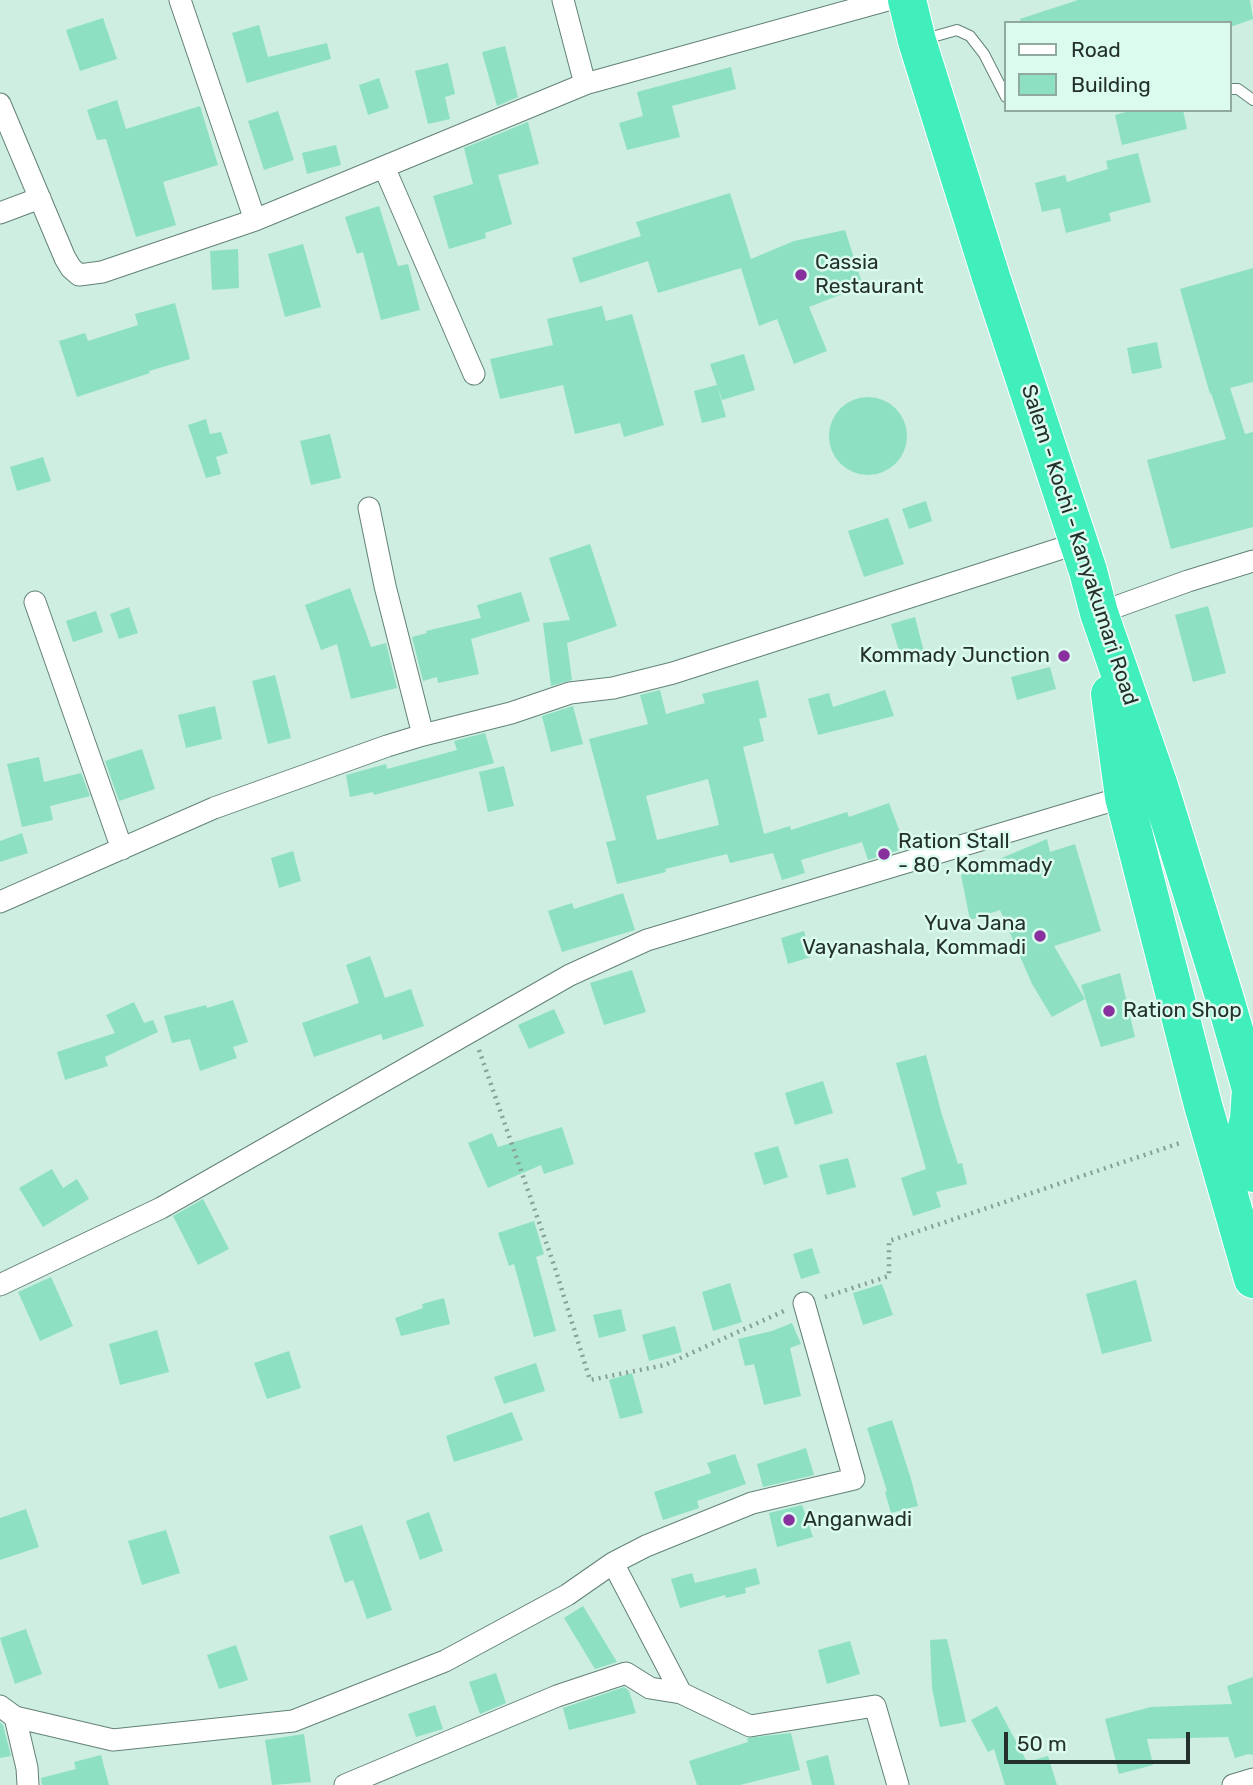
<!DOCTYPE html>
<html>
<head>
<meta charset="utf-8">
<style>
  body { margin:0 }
  #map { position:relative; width:1253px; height:1785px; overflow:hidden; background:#cdeee0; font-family:Rubik,sans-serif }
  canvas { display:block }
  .legend { position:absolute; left:1004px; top:21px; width:228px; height:91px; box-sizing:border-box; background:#dafbee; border:2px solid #91aaa0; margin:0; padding:9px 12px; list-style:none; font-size:21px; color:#23302b }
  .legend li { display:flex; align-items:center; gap:14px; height:35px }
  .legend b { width:35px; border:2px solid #91aaa0 }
  .scale { position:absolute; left:1004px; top:1732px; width:186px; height:32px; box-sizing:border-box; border:4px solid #23302b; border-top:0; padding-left:9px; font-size:21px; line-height:24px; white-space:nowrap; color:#23302b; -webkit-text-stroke:5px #dafbee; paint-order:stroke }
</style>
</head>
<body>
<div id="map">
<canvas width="1253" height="1785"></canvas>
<ul class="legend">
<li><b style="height:9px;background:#fff"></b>Road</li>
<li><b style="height:19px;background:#8de1c2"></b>Building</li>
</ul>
<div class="scale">50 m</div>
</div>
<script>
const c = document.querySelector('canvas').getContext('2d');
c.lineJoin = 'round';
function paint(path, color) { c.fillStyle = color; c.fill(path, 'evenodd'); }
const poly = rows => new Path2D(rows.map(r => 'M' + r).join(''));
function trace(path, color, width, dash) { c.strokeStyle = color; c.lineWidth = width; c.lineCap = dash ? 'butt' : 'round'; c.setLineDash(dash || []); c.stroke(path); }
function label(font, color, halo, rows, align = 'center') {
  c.font = font + ' Rubik,sans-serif'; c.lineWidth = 5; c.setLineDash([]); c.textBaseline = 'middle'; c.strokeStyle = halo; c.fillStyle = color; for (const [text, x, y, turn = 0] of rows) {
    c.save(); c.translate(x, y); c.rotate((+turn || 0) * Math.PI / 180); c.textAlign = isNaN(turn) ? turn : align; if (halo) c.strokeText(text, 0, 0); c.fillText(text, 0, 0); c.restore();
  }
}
paint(poly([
  [1078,0,1250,0,1253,19,1230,27,1230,23,1021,23,1020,19],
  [103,18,117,59,80,71,66,30],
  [259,25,268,57,327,43,331,59,247,83,232,33],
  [505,46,518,97,497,106,482,52],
  [448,63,455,94,445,97,450,119,428,124,415,71],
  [731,67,736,89,672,106,680,137,627,150,619,123,643,116,637,92],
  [379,78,389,108,368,115,359,85],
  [117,100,126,129,200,106,218,165,163,182,176,225,136,237,106,139,97,140,87,110],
  [1133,110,1183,110,1187,129,1122,145,1115,115],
  [278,111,294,160,264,170,248,121],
  [528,122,539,164,498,175,512,224,485,233,486,238,449,249,433,196,473,184,464,148],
  [336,145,341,165,307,174,302,153],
  [1138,153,1151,202,1109,213,1111,221,1066,233,1060,208,1042,212,1035,183,1065,175,1067,182,1108,169,1106,161],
  [730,193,751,259,794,241,845,230,863,286,809,307,827,351,794,364,777,319,759,326,741,268,658,293,648,261,580,283,572,258,641,236,636,222],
  [379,206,398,266,408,264,420,310,381,320,363,252,357,254,345,217],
  [303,244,321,307,285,317,268,254],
  [238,249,239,288,212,290,210,251],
  [1253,268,1253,382,1230,388,1245,434,1253,432,1253,527,1171,549,1147,460,1226,439,1211,393,1210,394,1180,289],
  [175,303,190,359,149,371,150,373,77,397,59,341,85,333,88,341,138,325,135,314],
  [602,306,606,321,632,314,664,425,624,437,620,423,575,434,563,385,500,399,490,359,553,345,547,319],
  [1157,342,1162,368,1132,374,1127,348],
  [744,354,755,390,722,400,710,364],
  [717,385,726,417,702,423,694,391],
  '829 436a39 39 0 1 1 78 0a39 39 0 1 1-78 0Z',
  [206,419,210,434,221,432,228,453,216,457,221,474,206,478,188,425],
  [330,434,341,478,311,485,300,441],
  [43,457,51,481,17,491,10,467],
  [926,501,932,521,909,529,902,509],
  [888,518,904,564,864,577,848,531],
  [590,544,617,626,567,643,572,680,551,686,543,623,570,620,549,558],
  [350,588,371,647,386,643,397,688,351,699,337,644,321,650,305,605],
  [521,592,530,621,471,639,479,674,438,683,437,677,423,681,412,637,427,633,426,631,481,618,477,605],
  [1208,606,1226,673,1193,682,1175,615],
  [129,607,138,633,119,639,110,614],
  [96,611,103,632,73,642,66,621],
  [915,617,924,652,901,658,891,624],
  [1050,667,1056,689,1017,700,1011,677],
  [275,675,291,738,268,744,252,681],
  [758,680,767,717,759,719,764,741,743,747,764,834,790,826,791,830,847,812,849,817,889,803,906,848,868,860,862,842,801,860,805,873,782,880,773,853,730,863,727,854,665,869,666,872,617,884,606,842,616,840,589,739,648,724,640,695,660,690,666,714,705,703,702,694],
  [708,779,719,825,657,840,646,796],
  [885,690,894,716,818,735,808,699,829,693,833,707],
  [215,706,222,739,186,748,178,715],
  [573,706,583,744,551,752,542,716],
  [485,733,494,763,374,795,373,792,350,797,346,775,386,764,387,769,457,750,454,741],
  [142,749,155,789,119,801,105,761],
  [39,757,44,782,81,773,90,796,50,806,53,820,22,827,7,764],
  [504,766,514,806,488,812,479,772],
  [22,833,28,853,0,862,0,841],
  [1047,839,1050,852,1075,844,1101,931,1054,946,1085,999,1052,1017,1032,984,1000,910,970,920,961,875],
  [293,851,301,881,279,888,271,858],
  [623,893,635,930,562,952,548,911,572,903,574,909],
  [804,931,811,957,788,964,781,938],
  [370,956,385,998,411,989,424,1026,383,1040,381,1034,314,1057,302,1023,359,1003,346,965],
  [632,970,646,1012,604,1025,590,983],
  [1120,973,1135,1037,1101,1047,1081,985],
  [233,1000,248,1042,233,1047,237,1058,200,1071,190,1039,172,1043,164,1016,206,1005,207,1008],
  [134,1002,144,1023,153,1020,158,1032,105,1057,108,1066,65,1080,57,1052,115,1033,106,1015],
  [554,1009,565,1033,529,1049,518,1025],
  [926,1055,942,1115,958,1164,962,1163,967,1184,936,1192,941,1207,913,1216,901,1178,926,1169,896,1063],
  [823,1081,833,1113,795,1125,785,1093],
  [562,1127,574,1164,544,1174,541,1165,488,1188,468,1143,492,1133,498,1147],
  [778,1146,788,1177,764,1185,754,1153],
  [848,1158,856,1187,827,1195,819,1165],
  [52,1169,63,1188,77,1179,89,1199,43,1227,19,1188],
  [203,1199,229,1249,198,1265,173,1216],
  [534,1221,544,1254,536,1257,556,1331,534,1337,514,1264,509,1266,498,1233],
  [812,1248,820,1273,801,1279,793,1254],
  [51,1277,73,1326,40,1341,18,1292],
  [1136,1280,1152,1341,1102,1354,1086,1294],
  [730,1283,742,1322,713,1331,702,1292],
  [882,1284,893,1315,863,1325,853,1293],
  [444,1298,450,1324,401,1336,395,1318,423,1308,422,1304],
  [621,1309,626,1331,599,1338,593,1315],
  [792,1323,801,1344,790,1348,801,1396,764,1405,754,1364,745,1366,738,1339,772,1331],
  [675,1326,682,1352,649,1361,642,1335],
  [157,1330,169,1372,120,1385,109,1344],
  [289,1351,301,1388,267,1399,254,1363],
  [536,1363,545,1391,504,1404,494,1377],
  [632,1373,643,1413,620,1419,609,1380],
  [512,1412,523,1440,454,1462,446,1436],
  [892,1420,911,1479,918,1506,891,1513,885,1492,887,1491,867,1428],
  [806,1448,814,1475,763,1487,757,1464],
  [735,1454,746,1484,697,1501,699,1508,663,1520,654,1492,711,1473,707,1463],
  [802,1505,813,1537,777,1547,769,1513],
  [26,1509,39,1547,0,1560,0,1518],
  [429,1512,443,1551,420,1560,406,1521],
  [362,1525,392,1610,367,1619,353,1580,345,1583,329,1536],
  [166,1530,180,1573,142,1585,128,1541],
  [756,1568,760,1584,745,1588,746,1593,726,1598,725,1595,680,1608,671,1579,692,1573,695,1583],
  [583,1606,617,1662,595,1669,564,1618],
  [26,1629,42,1674,15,1684,0,1638],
  [947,1639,966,1722,940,1727,932,1688,930,1640],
  [850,1641,860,1674,827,1684,818,1650],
  [236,1645,248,1680,219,1689,207,1655],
  [496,1673,506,1703,480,1714,469,1682],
  [1253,1677,1253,1755,1248,1754,1235,1758,1228,1737,1147,1739,1153,1765,1119,1774,1105,1719,1151,1707,1232,1704,1227,1686],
  [624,1687,629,1691,636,1713,569,1730,563,1708],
  [435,1705,443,1729,416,1737,408,1714],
  [997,1706,1027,1762,1048,1756,1057,1785,1005,1785,994,1749,988,1752,971,1720],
  [0,1722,3,1725,11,1756,0,1758],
  [791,1733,800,1770,740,1785,697,1785,689,1761,748,1742,747,1738],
  [304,1734,311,1782,272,1785,265,1740],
  [101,1755,109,1785,42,1785,41,1778,76,1769,74,1762],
  [828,1755,835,1785,812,1785,806,1761]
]), '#8de1c2');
const lane = poly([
  [925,39,957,30,970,36,984,54,1006,97],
  [1230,89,1238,89,1253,100]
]);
const street = poly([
  [180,0,255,220,585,84,888,0],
  [563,0,585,84],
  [0,104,65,258,71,268,79,275,102,272,255,220],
  [384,167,474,374],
  [0,213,40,198],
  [369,508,385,586,423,735],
  [35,602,122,849],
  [1099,613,1188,581,1253,561],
  [0,902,214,808,387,746,423,735,511,713,570,693,613,688,673,673,1078,543],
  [0,1285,161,1208,570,975,647,940,1124,797],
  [613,1563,646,1546,752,1503,854,1479,804,1303],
  [0,1706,15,1717,27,1768,28,1785],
  [15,1717,113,1740,293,1721,445,1661,567,1595,613,1563,681,1693],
  [345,1785,557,1696,626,1673,650,1688,681,1693,750,1726,875,1706,898,1785],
  [1233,1785,1253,1779]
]);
const highway = poly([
  [907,0,917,41,991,277,1088,571,1099,613,1159,786,1225,999,1251,1089,1249,1119,1244,1140,1253,1173],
  [1110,694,1124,797,1203,1105,1253,1279]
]);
trace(lane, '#638276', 12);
trace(street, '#638276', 23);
trace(highway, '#fff', 40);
trace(poly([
  [479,1050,555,1268,590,1380,665,1365,784,1311],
  [825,1297,889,1276,889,1241,1183,1142]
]), '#88a197', 4.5, [2, 5]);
trace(lane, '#fff', 10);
trace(street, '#fff', 21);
trace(highway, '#41efbd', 38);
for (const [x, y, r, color] of [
  [801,275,7,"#88309d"],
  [1064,656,7,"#88309d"],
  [884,854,7,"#88309d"],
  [1040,936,7,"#88309d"],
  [1109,1011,7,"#88309d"],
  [789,1520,7,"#88309d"]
]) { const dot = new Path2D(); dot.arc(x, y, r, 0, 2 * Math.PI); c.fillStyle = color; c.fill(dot); trace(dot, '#dafbee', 2.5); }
label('21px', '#23302b', '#dafbee', [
  ["Cassia",815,263],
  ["Restaurant",815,287],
  ["Kommady Junction",1050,656,"right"],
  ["Ration Stall",898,842],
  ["- 80 , Kommady",898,866],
  ["Yuva Jana",1026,924,"right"],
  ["Vayanashala, Kommadi",1026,948,"right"],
  ["Ration Shop",1123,1011],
  ["Anganwadi",803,1520]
], 'left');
label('21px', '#23302b', '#dafbee', [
  ["Salem - Kochi - Kanyakumari Road",1079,545,72]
]);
</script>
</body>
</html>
